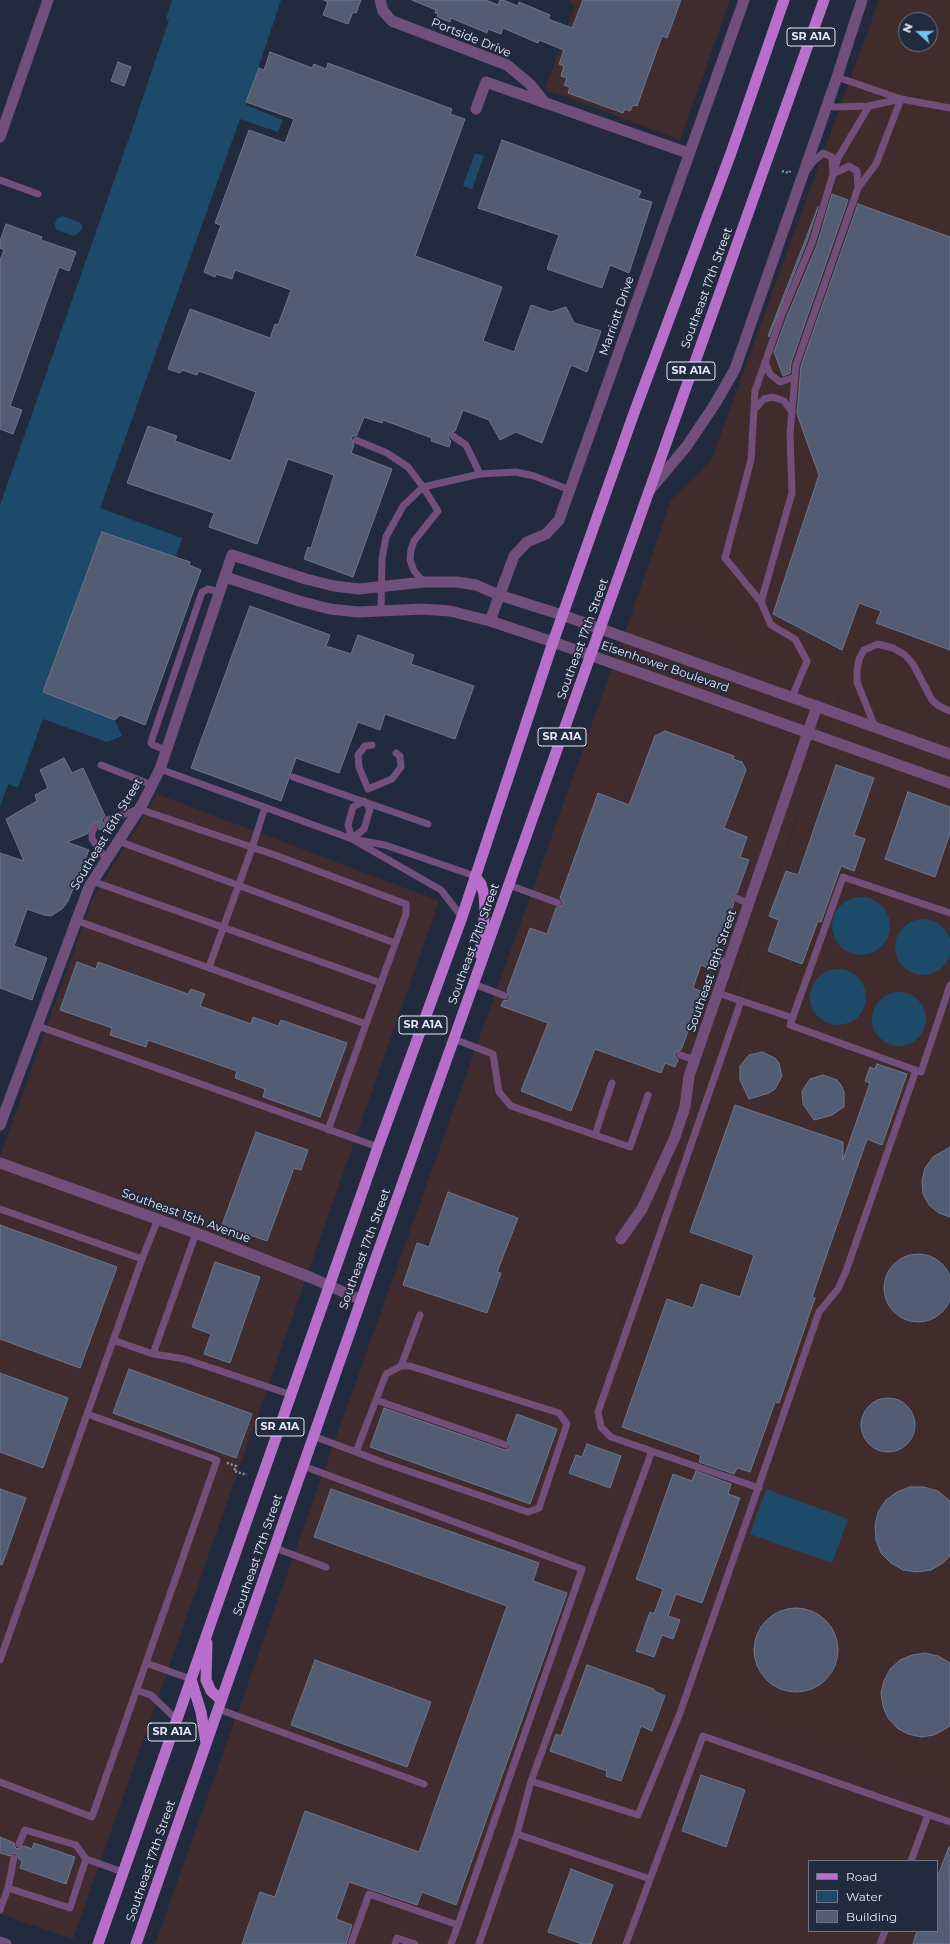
<!DOCTYPE html>
<html>
<head>
<meta charset="utf-8">
<style>
  body { margin:0 }
  #map { position:relative; width:950px; height:1944px; overflow:hidden; background:#222a3e; font-family:Montserrat,sans-serif }
  canvas { display:block }
  .legend { position:absolute; left:808px; top:1860px; width:130px; height:72px; box-sizing:border-box; background:#222a3e; border:1px solid #707688; margin:0; padding:5px 7px; list-style:none; font-size:12px; color:#e4e9f7 }
  .legend li { display:flex; align-items:center; gap:8px; height:20px }
  .legend b { width:20px; border:1px solid #707688 }
  .north { position:absolute; left:898px; top:12px; width:40px; height:40px; box-sizing:border-box; background:#222a3e; border:1px solid #707688; border-radius:50%; rotate:291deg; font-size:11px; font-weight:700; line-height:16px; text-align:center; color:#e4e9f7 }
  .north::after { content:''; display:block; margin:auto; width:14px; height:18px; background:#6fc2f4; clip-path:polygon(50% 0,100% 100%,50% 72%,0 100%) }
</style>
</head>
<body>
<div id="map">
<canvas width="950" height="1944"></canvas>
<ul class="legend">
<li><b style="height:5px;background:#b86fcc"></b>Road</li>
<li><b style="height:11px;background:#1d4a69"></b>Water</li>
<li><b style="height:11px;background:#525c73"></b>Building</li>
</ul>
<div class="north">N</div>
</div>
<script>
const c = document.querySelector('canvas').getContext('2d');
c.lineJoin = 'round';
function paint(path, color) { c.fillStyle = color; c.fill(path, 'evenodd'); }
const poly = rows => new Path2D(rows.map(r => 'M' + r).join(''));
function trace(path, color, width, dash) { c.strokeStyle = color; c.lineWidth = width; c.lineCap = dash ? 'butt' : 'round'; c.setLineDash(dash || []); c.stroke(path); }
function label(font, color, halo, rows, align = 'center') {
  c.font = font + ' Montserrat,sans-serif'; c.lineWidth = 3.5; c.setLineDash([]); c.textBaseline = 'middle'; c.strokeStyle = halo; c.fillStyle = color; for (const [text, x, y, turn = 0] of rows) {
    c.save(); c.translate(x, y); c.rotate((+turn || 0) * Math.PI / 180); c.textAlign = isNaN(turn) ? turn : align; if (halo) c.strokeText(text, 0, 0); c.fillText(text, 0, 0); c.restore();
  }
}
paint(poly([
  [570,0,730,0,680,140,545,89,575,6,569,3],
  [630,618,841,692,582,1431,638,1452,514,1802,639,1847,691,1701,950,1795,950,1944,155,1944,326,1465],
  [809,1861,937,1861,937,1931,809,1931],
  [157,794,439,901,73,1939,0,1914,0,1157,93,898]
]), '#402c2f');
paint(poly([
  [879,0,950,0,950,1795,691,1701,639,1848,514,1803,637,1452,582,1432,841,693,630,618,671,500,711,461],
  [906,20,930,20,930,44,906,44]
]), '#402c2d');
paint(poly([
  [172,0,281,0,246,105,283,120,278,132,240,119,100,508,182,538,175,558,102,532,43,692,115,720,122,736,107,742,43,719,18,788,8,784,0,807,0,505,135,121,169,20,166,19],
  [475,153,484,156,472,189,463,186],
  [62,216,79,222,82,225,82,230,74,236,57,230,55,227,55,223,57,219],
  '832 926a29 29 0 1 1 58 0a29 29 0 1 1-58 0Z',
  '895 947a28 28 0 1 1 56 0a28 28 0 1 1-56 0Z',
  '810 997a28 28 0 1 1 56 0a28 28 0 1 1-56 0Z',
  '872 1019a27 27 0 1 1 54 0a27 27 0 1 1-54 0Z',
  [766,1489,848,1519,832,1563,750,1534]
]), '#1d4a69');
const building = poly([
  [324,0,361,0,356,13,353,12,348,24,323,15,328,2,324,0],
  [412,0,486,0,498,5,500,0,503,0,518,6,519,2,550,15,548,19,572,28,583,0,681,0,667,38,662,36,637,106,633,105,630,111,625,109,623,113,568,93,570,87,564,85,567,78,561,76,564,66,559,64,564,50,539,40,538,43,503,28,501,34,488,29,487,33,451,18,450,22,437,17,438,14,435,13,436,10,412,0],
  [270,52,312,68,314,64,326,69,328,63,452,109,450,114,465,119,415,256,502,287,483,341,514,352,531,305,551,312,566,307,574,323,601,331,587,372,571,365,542,443,516,432,500,440,489,420,463,410,455,431,449,434,448,438,451,441,449,447,431,441,432,438,383,420,382,423,364,417,357,435,353,436,351,438,354,445,351,453,392,469,353,577,304,559,308,547,311,548,334,475,288,459,257,544,209,527,214,513,127,483,148,426,177,436,175,441,231,461,256,392,199,371,197,375,182,370,180,373,168,369,190,309,270,338,275,324,278,325,291,290,235,270,232,279,216,274,215,277,204,272,221,225,215,223,249,130,285,143,294,119,246,102,259,68,264,70,270,52],
  [118,62,131,67,124,86,111,81,118,62],
  [502,140,641,191,638,198,652,202,629,273,610,265,602,288,547,269,559,235,478,208,502,140],
  [832,194,848,200,791,363,790,373,783,376,774,352,786,319,817,245,832,194],
  [858,204,950,237,950,650,876,623,881,611,859,603,842,650,773,614,819,475,797,414,801,366,858,204],
  [818,207,807,241,769,337,768,336,818,207],
  [6,224,42,237,41,240,76,252,69,271,59,267,10,406,22,410,13,434,0,429,0,260,4,250,0,248,0,241,6,224],
  [102,532,190,562,189,565,201,570,145,725,120,715,115,720,43,692,102,532],
  [250,606,330,635,326,646,351,654,358,635,414,655,411,664,474,686,455,739,385,714,380,730,358,722,339,773,296,758,281,801,191,768,250,606],
  [665,731,734,756,733,759,742,762,746,770,724,828,747,837,740,857,749,860,737,893,731,896,734,903,715,953,709,956,709,959,712,963,710,969,701,965,697,976,693,988,703,992,681,1050,675,1053,675,1056,678,1060,675,1067,665,1063,661,1073,595,1049,571,1111,521,1091,548,1023,501,1006,503,1001,508,1000,510,997,507,991,530,928,547,934,556,908,563,905,563,902,560,898,598,793,629,805,655,736,665,731],
  [64,758,72,773,83,768,105,816,102,819,102,822,109,825,99,830,99,823,93,822,87,834,67,842,89,850,68,901,63,908,51,916,44,915,27,909,14,946,47,958,32,1000,0,988,0,853,24,861,6,819,37,801,35,795,48,788,40,770,64,758],
  [836,765,874,778,854,835,865,839,854,871,841,866,821,922,818,921,802,964,768,951,779,920,769,916,786,871,798,875,836,765],
  [908,792,950,807,950,833,935,877,885,859,908,792],
  [77,962,96,969,98,962,188,994,191,989,205,994,200,1006,251,1024,253,1017,278,1026,281,1020,347,1043,320,1117,263,1097,265,1089,235,1078,237,1071,148,1040,146,1047,110,1035,112,1028,60,1010,77,962],
  [762,1052,775,1058,779,1063,782,1076,775,1089,769,1093,749,1099,740,1080,740,1066,749,1055,762,1052],
  [877,1064,907,1074,882,1145,867,1139,812,1297,815,1298,779,1403,775,1402,750,1472,737,1468,734,1474,699,1462,701,1455,622,1427,667,1299,693,1308,701,1284,740,1297,754,1255,690,1232,735,1105,843,1142,843,1160,870,1083,865,1081,870,1067,875,1069,877,1064],
  [823,1075,837,1080,841,1085,844,1092,844,1107,832,1115,814,1120,803,1104,802,1091,810,1079,823,1075],
  [256,1132,308,1150,301,1170,294,1168,267,1241,222,1225,256,1132],
  [950,1147,950,1217,939,1213,929,1205,923,1194,922,1181,925,1168,933,1157,950,1147],
  [448,1192,518,1218,497,1272,501,1273,487,1313,403,1285,417,1243,429,1247,448,1192],
  [0,1225,117,1267,80,1368,0,1339,0,1225],
  '884 1288a34 34 0 1 1 68 0a34 34 0 1 1-68 0Z',
  [215,1262,260,1277,230,1363,204,1354,211,1334,192,1327,215,1262],
  [129,1369,252,1414,236,1458,113,1413,129,1369],
  [0,1373,68,1398,43,1468,0,1452,0,1373],
  '861 1425a27 27 0 1 1 54 0a27 27 0 1 1-54 0Z',
  [384,1408,505,1450,509,1449,511,1446,507,1440,517,1414,557,1429,530,1504,370,1447,384,1408],
  [587,1444,621,1456,610,1488,569,1473,576,1455,582,1457,587,1444],
  [696,1471,731,1484,728,1494,740,1498,702,1603,676,1594,668,1616,680,1620,673,1639,662,1635,654,1657,636,1651,650,1612,654,1614,663,1589,636,1579,673,1474,692,1481,696,1471],
  [910,1487,924,1487,938,1491,950,1501,950,1556,943,1563,931,1570,917,1572,903,1570,891,1563,881,1553,876,1540,875,1526,878,1512,886,1500,897,1492,910,1487],
  [0,1489,26,1498,2,1565,0,1564,0,1489],
  [331,1489,539,1563,533,1581,567,1593,456,1905,422,1892,417,1905,349,1882,336,1919,352,1925,346,1944,242,1944,260,1892,275,1897,305,1811,419,1852,507,1606,314,1537,331,1489],
  '754 1650a42 42 0 1 1 84 0a42 42 0 1 1-84 0Z',
  [925,1653,938,1656,950,1663,950,1726,934,1735,921,1737,908,1734,897,1728,888,1718,883,1706,881,1693,884,1681,890,1669,900,1660,912,1655,925,1653],
  [315,1660,431,1702,407,1767,291,1725,315,1660],
  [587,1665,654,1689,654,1691,665,1696,652,1731,641,1726,621,1781,606,1776,607,1771,550,1751,556,1734,561,1736,587,1665],
  [701,1775,745,1790,726,1847,682,1831,701,1775],
  [0,1837,14,1843,15,1847,17,1849,24,1846,32,1849,34,1843,75,1857,66,1884,20,1868,22,1861,19,1859,17,1854,13,1853,10,1856,0,1853,0,1837],
  [949,1847,950,1944,913,1944,917,1931,937,1931,937,1878,949,1847],
  [571,1869,613,1885,591,1944,582,1944,548,1932,571,1869]
]);
paint(building, '#525c73');
trace(building, '#6c768e', 1);
trace(poly([
  [782,171,789,173,790,171],
  [227,1463,236,1466,234,1471,247,1475]
]), '#8a90a1', 2.5, [2, 2]);
trace(poly([
  [837,77,901,99,950,108],
  [826,106,835,107,869,106,901,99],
  [808,169,812,163,823,153,832,157,833,174,849,166,857,171,858,188],
  [0,180,38,194],
  [765,362,770,374,780,382,795,377],
  [754,410,764,399,773,397,784,401,792,412],
  [453,436,466,445,480,474],
  [356,440,387,453,408,467,423,487,438,511,414,541,411,550,410,560,414,571,424,582],
  [761,602,792,493,790,433,796,365,858,188,876,164,901,99],
  [381,610,382,559,386,537,403,506,423,487,480,474,516,472,534,476,570,490],
  [792,697,807,661,795,639,771,625,761,602,725,558,751,460,755,391,781,317,812,243,838,158,869,106],
  [875,727,857,682,857,670,859,659,864,650,878,644,893,648,905,655,913,664,932,700,939,706,950,711],
  [372,745,365,746,358,755,359,767,368,789,392,779,401,767,400,756,396,753],
  [166,750,153,745,151,743,152,739,202,592,208,589,220,592],
  [101,765,152,785],
  [160,769,352,839,385,845,475,876],
  [293,777,428,824],
  [107,820,139,809,275,855,406,904,406,914,366,1024],
  [95,826,92,832,92,839,106,859],
  [352,839,364,829,370,809,364,801,353,807,348,825,352,839,441,890,462,917],
  [118,841,395,943],
  [92,881,381,983],
  [509,885,558,903],
  [736,898,749,904],
  [950,913,843,877,790,1025,921,1072,950,985],
  [75,920,366,1024,328,1130],
  [714,958,728,963],
  [209,967,252,848,265,807],
  [474,984,505,996],
  [718,993,793,1018],
  [741,1001,598,1412,601,1427,611,1437,759,1488],
  [38,1026,378,1147],
  [454,1039,493,1054,499,1092,511,1106,595,1135,612,1083],
  [680,1055,695,1060],
  [595,1135,630,1147,648,1095],
  [0,1209,142,1259],
  [113,1340,153,1354,185,1359,292,1395],
  [153,1354,196,1233],
  [401,1366,420,1315],
  [376,1400,506,1445],
  [313,1436,356,1452,382,1462,528,1512,539,1508,567,1424,559,1413,410,1366,401,1366,386,1374,356,1452],
  [303,1466,582,1569,458,1925],
  [275,1548,326,1567],
  [0,1660,142,1259,158,1219],
  [146,1663,191,1679],
  [136,1690,151,1695,176,1719],
  [218,1709,424,1784],
  [531,1781,638,1815,680,1713,819,1312,838,1289,846,1271,916,1070],
  [0,1782,92,1817,217,1460,87,1414],
  [517,1834,531,1781,652,1451],
  [19,1844,25,1830,76,1845,86,1859],
  [911,1861,928,1815],
  [8,1888,14,1858],
  [0,1910,8,1888,70,1908,86,1859,123,1872],
  [351,1944,369,1894,458,1925,451,1944],
  [395,1944,397,1938,415,1944],
  [479,1944,517,1834,650,1879],
  [626,1944,703,1736,950,1822],
  [880,1944,885,1931]
]), '#724f7b', 7);
trace(poly([
  [380,0,383,11,392,21,507,65,530,84,545,103],
  [476,109,486,82,688,153],
  [0,137,48,0],
  [649,491,686,447,715,404,735,369,837,77,862,0],
  [225,577,299,601,330,609,358,612,422,609,450,611,490,621,553,642],
  [490,621,514,556,527,542,546,534,559,520,744,0],
  [0,1125,89,887,143,803,160,769,232,555,306,579,334,586,359,589,424,582,457,582,476,585,499,595,562,615],
  [0,1163,196,1233,312,1278,361,1300],
  [621,1239,642,1209,675,1137,685,1107,689,1076,817,706],
  [0,1942,6,1944]
]), '#724f7b', 11);
trace(poly([
  [562,615,950,754],
  [553,642,950,783]
]), '#724f7b', 11);
trace(poly([
  [475,876,481,884,484,894,485,910,480,954],
  [207,1643,206,1680,211,1691,221,1700],
  [191,1679,201,1712,206,1743],
  [98,1944,378,1147,462,917,553,642,634,413,731,153,784,0],
  [136,1944,373,1266,824,0]
]), '#b86fcc', 11);
for (const [x, y, w] of [
  [811,37,48],
  [691,371,48],
  [562,737,48],
  [423,1025,48],
  [280,1427,48],
  [172,1732,48]
]) { const box = new Path2D(); box.roundRect(x - w / 2, y - 9, w, 18, 3); c.fillStyle = '#222a3e'; c.fill(box); trace(box, '#e4e9f7', 1); }
label('bold 11px', '#e4e9f7', null, [
  ["SR A1A",811,37],
  ["SR A1A",691,371],
  ["SR A1A",562,737],
  ["SR A1A",423,1025],
  ["SR A1A",280,1427],
  ["SR A1A",172,1732]
]);
label('12px', '#e4e9f7', '#222a3e', [
  ["Portside Drive",471,38,22],
  ["Southeast 17th Street",707,288,-70],
  ["Marriott Drive",617,316,-71],
  ["Southeast 17th Street",583,639,-70],
  ["Eisenhower Boulevard",665,667,19],
  ["Southeast 16th Street",107,834,-59],
  ["Southeast 17th Street",474,944,-70],
  ["Southeast 18th Street",712,971,-71],
  ["Southeast 15th Avenue",186,1216,20],
  ["Southeast 17th Street",365,1249,-70],
  ["Southeast 17th Street",258,1555,-71],
  ["Southeast 17th Street",151,1861,-71]
]);
</script>
</body>
</html>
